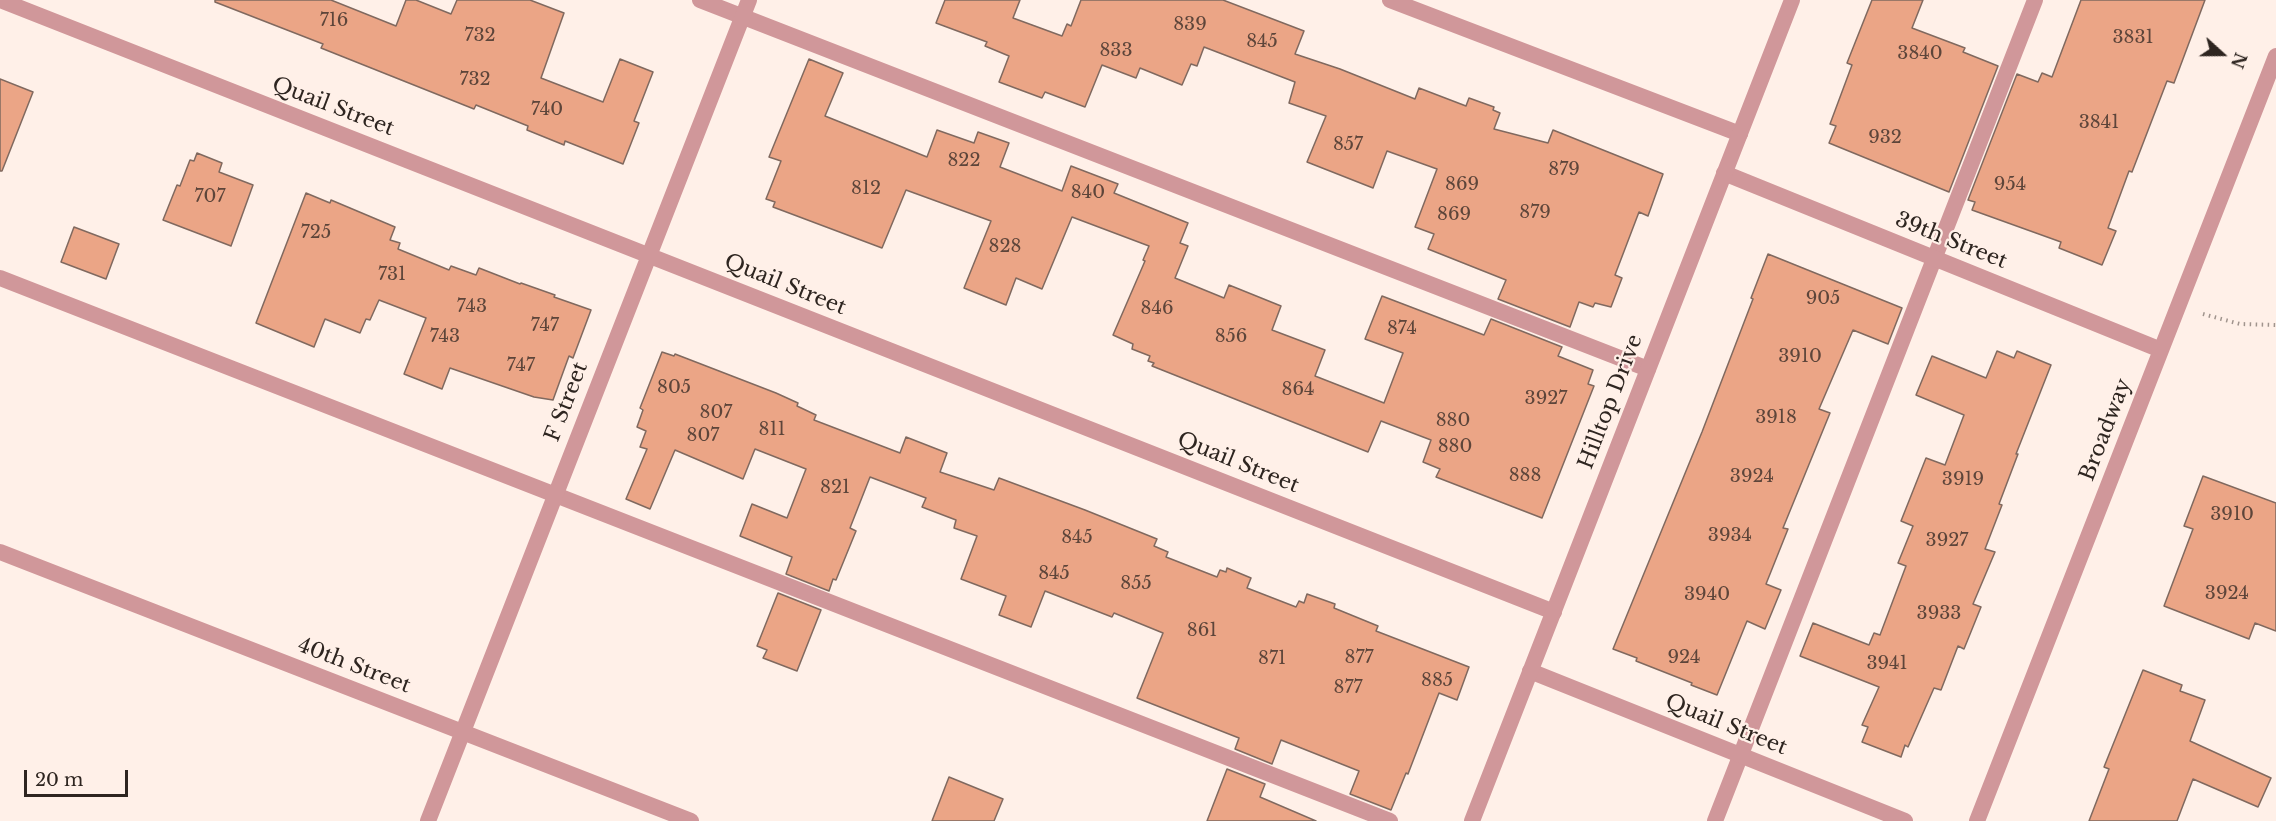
<!DOCTYPE html>
<html>
<head>
<meta charset="utf-8">
<style>
  body { margin:0 }
  #map { position:relative; width:2276px; height:821px; overflow:hidden; background:#fff0e8; font-family:"Libre Baskerville",serif }
  canvas { display:block }
  .north { position:absolute; left:2192px; top:24px; width:60px; height:60px; -webkit-text-stroke:4px #fff0e8; paint-order:stroke; rotate:111deg; font-size:16px; font-weight:700; line-height:24px; text-align:center; color:#2e2520 }
  .north::after { content:''; display:block; margin:auto; width:21px; height:27px; background:#2e2520; clip-path:polygon(50% 0,100% 100%,50% 72%,0 100%) }
  .scale { position:absolute; left:24px; top:770px; width:104px; height:27px; box-sizing:border-box; border:3px solid #2e2520; border-top:0; padding-left:8px; font-size:18px; line-height:21px; white-space:nowrap; color:#2e2520; -webkit-text-stroke:4px #fff0e8; paint-order:stroke }
</style>
</head>
<body>
<div id="map">
<canvas width="2276" height="821"></canvas>
<div class="north">N</div>
<div class="scale">20 m</div>
</div>
<script>
const c = document.querySelector('canvas').getContext('2d');
c.lineJoin = 'round';
function paint(path, color) { c.fillStyle = color; c.fill(path, 'evenodd'); }
const poly = rows => new Path2D(rows.map(r => 'M' + r).join(''));
function trace(path, color, width, dash) { c.strokeStyle = color; c.lineWidth = width; c.lineCap = dash ? 'butt' : 'round'; c.setLineDash(dash || []); c.stroke(path); }
function label(font, color, halo, rows, align = 'center') {
  c.font = font + ' "Libre Baskerville",serif'; c.lineWidth = 4.5; c.setLineDash([]); c.textBaseline = 'middle'; c.strokeStyle = halo; c.fillStyle = color; for (const [text, x, y, turn = 0] of rows) {
    c.save(); c.translate(x, y); c.rotate((+turn || 0) * Math.PI / 180); c.textAlign = isNaN(turn) ? turn : align; if (halo) c.strokeText(text, 0, 0); c.fillText(text, 0, 0); c.restore();
  }
}
const building = poly([
  [215,0,331,0,396,26,406,0,416,0,451,14,457,0,530,0,564,13,541,78,603,102,620,59,653,72,634,121,639,123,623,164,565,141,564,145,527,130,528,126,476,105,474,109,321,48,323,44,215,2,215,0],
  [945,0,1020,0,1013,18,1062,36,1067,24,1071,26,1081,0,1223,0,1304,31,1295,54,1340,69,1415,99,1419,88,1466,106,1469,98,1494,107,1493,110,1500,113,1494,129,1548,143,1553,130,1663,174,1648,216,1639,212,1615,275,1622,278,1611,307,1595,303,1593,307,1579,302,1570,327,1498,299,1506,280,1428,249,1434,234,1415,227,1437,169,1387,151,1373,188,1307,162,1326,116,1289,103,1295,82,1204,47,1197,66,1191,64,1182,85,1140,68,1136,78,1102,65,1085,107,1045,92,1042,98,999,82,1009,56,985,46,987,42,936,23,945,0],
  [1872,0,1923,0,1912,28,1965,48,1963,52,1998,66,1949,192,1829,143,1836,126,1830,124,1852,65,1847,63,1872,0],
  [2081,0,2205,0,2174,83,2167,81,2132,172,2129,171,2108,228,2116,231,2102,265,2059,248,2061,242,1972,210,1975,202,1968,200,2017,74,2038,82,2042,73,2052,77,2081,0],
  [809,59,843,73,825,116,927,157,937,130,974,143,978,132,1009,143,1000,167,1062,191,1071,166,1118,184,1114,193,1188,223,1180,243,1188,246,1175,278,1224,298,1229,285,1281,306,1272,330,1325,350,1315,376,1384,403,1403,353,1365,339,1382,296,1484,335,1491,319,1562,347,1558,356,1593,370,1588,384,1594,386,1542,518,1436,477,1440,469,1423,462,1431,440,1381,421,1368,452,1152,366,1154,363,1148,361,1150,356,1132,349,1133,344,1113,335,1145,261,1143,260,1149,246,1072,217,1042,289,1016,278,1006,305,964,288,991,221,906,190,882,248,773,207,775,202,766,199,781,161,769,157,809,59],
  [0,79,33,92,2,171,0,171,0,79],
  [197,153,222,163,219,172,253,185,231,246,163,220,177,185,180,186,190,160,194,161,197,153],
  [306,193,330,203,331,200,395,227,390,240,400,243,398,249,449,270,451,266,476,275,479,268,520,284,521,283,555,295,554,297,591,310,573,358,569,356,553,400,534,397,450,368,442,389,404,374,426,318,379,300,370,320,366,319,360,333,325,319,314,347,256,323,306,193],
  [74,227,119,244,106,279,61,262,74,227],
  [1768,254,1902,308,1888,344,1853,330,1819,409,1830,413,1783,528,1788,529,1766,584,1781,590,1765,629,1747,621,1717,695,1691,685,1692,683,1636,661,1637,658,1613,649,1702,432,1753,299,1751,298,1768,254],
  [1997,351,2014,358,2017,351,2051,365,2016,454,2018,454,1999,504,2002,505,1985,549,1995,552,1973,604,1981,607,1964,649,1958,646,1941,690,1934,688,1908,747,1905,745,1901,757,1862,742,1868,727,1862,725,1879,687,1800,656,1813,623,1869,645,1874,633,1880,635,1906,566,1898,563,1913,526,1901,521,1926,458,1945,465,1964,415,1916,395,1932,356,1986,378,1997,351],
  [662,352,674,356,675,354,776,393,798,403,797,406,816,415,814,420,900,453,906,437,947,453,940,472,994,490,999,478,1085,510,1157,539,1154,546,1168,552,1166,557,1217,577,1220,570,1226,572,1227,568,1251,578,1247,588,1296,607,1299,601,1304,603,1307,594,1335,604,1334,608,1378,626,1376,631,1469,667,1457,700,1439,693,1408,774,1406,773,1391,810,1350,794,1359,771,1281,740,1272,764,1235,749,1239,738,1137,698,1163,633,1114,613,1112,617,1045,591,1031,627,999,615,1006,596,961,579,977,536,954,528,956,520,922,507,926,498,870,477,850,528,856,531,836,580,833,579,829,591,786,574,792,557,740,536,752,504,787,518,806,469,755,449,743,479,675,450,650,509,626,499,647,449,640,447,646,431,637,427,643,410,640,408,662,352],
  [2203,476,2276,503,2276,631,2255,623,2249,639,2164,606,2193,529,2184,526,2203,476],
  [778,593,821,610,797,671,763,658,767,650,757,646,778,593],
  [2143,670,2182,685,2180,691,2205,700,2190,741,2271,778,2258,807,2193,779,2177,821,2089,821,2109,769,2104,767,2143,670],
  [1227,769,1265,784,1260,797,1316,821,1207,821,1227,769],
  [949,777,1003,799,994,821,932,821,949,777]
]);
paint(building, '#eba586');
trace(building, '#80695f', 1.5);
trace(poly([
  [2203,314,2240,324,2276,325]
]), '#a0948d', 4, [1.5, 4.5]);
trace(poly([
  [700,0,1648,369],
  [0,278,1390,821],
  [1715,821,2035,0]
]), '#d0979a', 16);
trace(poly([
  [0,0,1554,612],
  [1390,0,1740,134],
  [1724,173,2161,350],
  [0,552,691,821],
  [1530,671,1905,821],
  [428,821,749,0],
  [1977,821,2276,56]
]), '#d0979a', 16);
trace(poly([
  [1472,821,1792,0]
]), '#d0979a', 16);
label('18px', '#5d453a', null, [
  ["716",334,21],
  ["839",1190,25],
  ["732",480,36],
  ["3831",2133,38],
  ["845",1262,42],
  ["833",1116,51],
  ["3840",1920,54],
  ["732",475,80],
  ["740",547,110],
  ["3841",2099,123],
  ["932",1885,138],
  ["857",1348,145],
  ["822",964,161],
  ["879",1564,170],
  ["869",1462,185],
  ["954",2010,185],
  ["812",866,189],
  ["840",1088,193],
  ["707",210,197],
  ["879",1535,213],
  ["869",1454,215],
  ["725",316,233],
  ["828",1005,247],
  ["731",392,275],
  ["905",1823,299],
  ["743",472,307],
  ["846",1157,309],
  ["747",545,326],
  ["874",1402,329],
  ["743",445,337],
  ["856",1231,337],
  ["3910",1800,357],
  ["747",521,366],
  ["805",674,388],
  ["864",1298,390],
  ["3927",1546,399],
  ["807",716,413],
  ["3918",1776,418],
  ["880",1453,421],
  ["811",772,430],
  ["807",703,436],
  ["880",1455,447],
  ["888",1525,476],
  ["3924",1752,477],
  ["3919",1963,480],
  ["821",835,488],
  ["3910",2232,515],
  ["3934",1730,536],
  ["845",1077,538],
  ["3927",1947,541],
  ["845",1054,574],
  ["855",1136,584],
  ["3924",2227,594],
  ["3940",1707,595],
  ["3933",1939,614],
  ["861",1202,631],
  ["877",1359,658],
  ["924",1684,658],
  ["871",1272,659],
  ["3941",1887,664],
  ["885",1437,681],
  ["877",1348,688]
]);
label('21px', '#2e2520', '#fff0e8', [
  ["Quail Street",333,107,21],
  ["39th Street",1951,241,22],
  ["Quail Street",785,285,22],
  ["F Street",567,402,-69],
  ["Hilltop Drive",1611,402,-69],
  ["Broadway",2106,430,-69],
  ["Quail Street",1238,463,22],
  ["40th Street",354,666,21],
  ["Quail Street",1726,725,22]
]);
</script>
</body>
</html>
